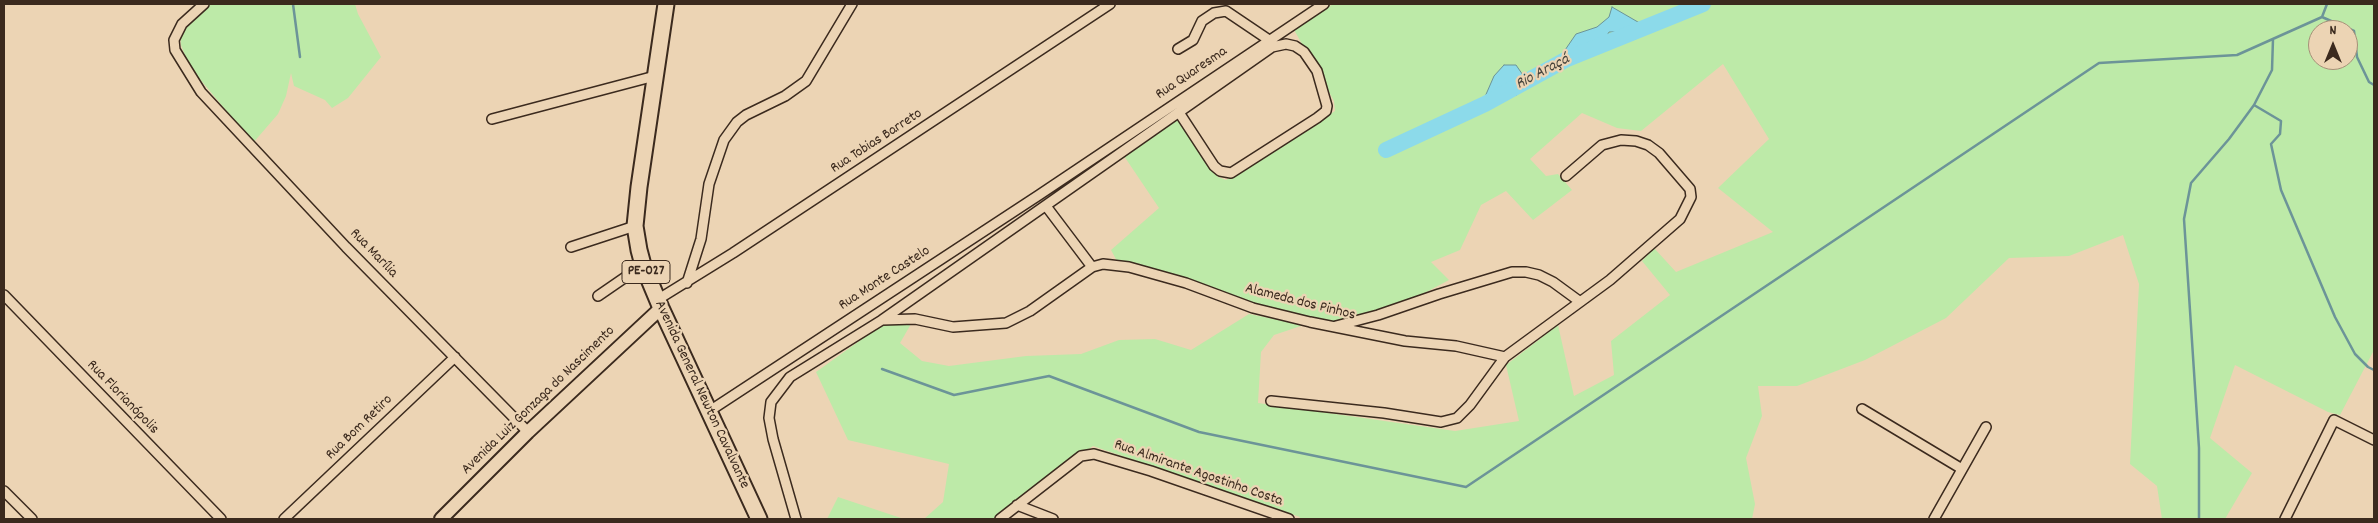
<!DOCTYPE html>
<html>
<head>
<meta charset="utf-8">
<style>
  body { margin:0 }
  #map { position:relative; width:2378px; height:523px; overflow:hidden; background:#ecd4b4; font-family:Dekko,sans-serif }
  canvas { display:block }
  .frame { position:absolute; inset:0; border:5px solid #3b2a1e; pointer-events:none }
  .north { position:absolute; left:2308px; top:20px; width:50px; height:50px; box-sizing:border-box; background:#ecd4b4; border:1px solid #a59078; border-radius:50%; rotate:0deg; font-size:14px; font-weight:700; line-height:20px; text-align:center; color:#3b2a1e }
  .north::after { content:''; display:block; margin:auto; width:18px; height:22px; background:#3b2a1e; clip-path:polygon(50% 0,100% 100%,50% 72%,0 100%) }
</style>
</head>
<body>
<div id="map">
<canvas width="2378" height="523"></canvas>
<div class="frame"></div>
<div class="north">N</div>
</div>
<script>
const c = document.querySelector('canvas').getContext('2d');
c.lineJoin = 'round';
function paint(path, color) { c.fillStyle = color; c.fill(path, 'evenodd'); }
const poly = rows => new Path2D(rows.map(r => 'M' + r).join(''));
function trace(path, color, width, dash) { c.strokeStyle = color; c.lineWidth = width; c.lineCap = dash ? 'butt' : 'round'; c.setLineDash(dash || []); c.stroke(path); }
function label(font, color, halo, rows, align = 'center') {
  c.font = font + ' Dekko,sans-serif'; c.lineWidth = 4.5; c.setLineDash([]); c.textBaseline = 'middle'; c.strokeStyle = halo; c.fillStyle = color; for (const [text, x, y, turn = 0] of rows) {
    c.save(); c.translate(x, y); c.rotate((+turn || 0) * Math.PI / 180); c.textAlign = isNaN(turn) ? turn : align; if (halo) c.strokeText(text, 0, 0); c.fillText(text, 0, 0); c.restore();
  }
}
paint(poly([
  [198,4,355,4,358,14,381,57,348,98,332,108,325,100,294,86,291,73,286,96,278,114,253,143,189,66,181,45,180,32,184,16],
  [1333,4,2374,4,2374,350,2340,415,2328,412,2235,365,2210,438,2252,473,2225,519,2162,519,2157,486,2130,464,2139,284,2123,235,2069,256,2009,258,1946,318,1865,360,1797,386,1758,386,1762,416,1746,458,1755,504,1752,519,1299,519,1300,517,1093,446,993,519,924,519,943,502,949,464,848,440,816,372,883,324,911,324,900,343,922,361,949,366,1026,356,1081,354,1119,340,1155,339,1191,350,1249,314,1304,325,1274,335,1261,352,1258,403,1455,431,1519,421,1506,365,1558,325,1574,396,1614,375,1611,341,1670,295,1642,261,1654,248,1676,272,1773,232,1718,188,1769,139,1723,64,1641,131,1617,128,1582,113,1530,159,1546,176,1558,174,1572,190,1533,220,1506,191,1481,205,1460,250,1431,262,1449,280,1417,297,1373,313,1330,323,1254,304,1117,261,1111,250,1159,208,1124,156,1179,118,1218,177,1226,180,1335,111,1334,101,1293,28],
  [2318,30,2348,30,2348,60,2318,60],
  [838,497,904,519,827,519]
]), '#bdeaa8');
const water = poly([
  [1612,7,1650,29,1643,31,1609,32,1604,41,1583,56,1567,59,1563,53,1576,34,1597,27,1609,17,1612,7],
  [1504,65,1516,65,1527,81,1525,86,1517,95,1505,97,1501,93,1492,95,1490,102,1485,104,1476,101,1484,99,1494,76,1504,65]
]);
paint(water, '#8cdaea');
trace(water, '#6c9498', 1);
trace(poly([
  [293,4,300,57],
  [2322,17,2354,31,2357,57,2369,82,2374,85],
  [2254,105,2281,121,2280,134,2271,144,2281,190,2335,317,2355,354,2368,367,2374,370],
  [882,369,954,395,1049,376,1199,432,1466,487,2099,63,2237,55,2322,17,2327,4],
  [2199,519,2199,448,2184,219,2191,183,2229,139,2254,105,2272,70,2273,39]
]), '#6c9498', 2.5);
trace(poly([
  [1386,150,1485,104,1567,59,1703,4]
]), '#8cdaea', 16);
const street = poly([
  [204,4,182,24,174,40,175,50,201,92,346,247,528,432],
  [1178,49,1193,40,1202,21,1214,13,1226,11,1269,40],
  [492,119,655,76],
  [1046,206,1092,267,1103,264,1129,267,1186,283,1253,308,1310,322,1405,341,1456,346,1505,357],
  [571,247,635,226],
  [687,283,701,239,709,184,724,140,737,122,746,115,785,96,806,81,852,4],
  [4,295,221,519],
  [598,296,643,265],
  [657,300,733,253,1110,4],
  [882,320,1272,47,1286,44,1295,46,1304,52,1317,71,1327,106,1326,111,1317,118,1231,173,1220,171,1214,166,1180,114],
  [1336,326,1378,315,1439,294,1512,272,1526,272,1539,275,1553,282,1579,301],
  [1271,401,1384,413,1441,422,1457,418,1470,405,1505,357,1610,280,1680,219,1691,197,1690,189,1659,153,1648,145,1636,141,1621,140,1602,145,1566,176],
  [1862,409,1962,469],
  [708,412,1039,195,1324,4],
  [4,491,32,519],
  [1017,505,1053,519],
  [284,519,455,357],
  [796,519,773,439,769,418,771,402,790,377,882,320,915,319,953,327,1006,323,1030,311,1092,267],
  [1000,519,1081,456,1094,454,1151,471,1289,519],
  [1934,519,1986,427],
  [2285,519,2334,420,2374,440]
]);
const secondary = poly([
  [441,519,528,432,661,308]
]);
const primary = poly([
  [666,4,639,187,635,226,639,250,643,265,661,308,759,519]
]);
trace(street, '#3b2a1e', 12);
trace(secondary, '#3b2a1e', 16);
trace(primary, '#3b2a1e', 19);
trace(street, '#ecd4b4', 9);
trace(secondary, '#ecd4b4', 12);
trace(primary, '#ecd4b4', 15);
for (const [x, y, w] of [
  [646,272,48]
]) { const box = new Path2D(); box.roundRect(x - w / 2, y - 11.5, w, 23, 4); c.fillStyle = '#ecd4b4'; c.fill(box); trace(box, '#3b2a1e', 1); }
label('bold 14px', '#3b2a1e', null, [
  ["PE-027",646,272]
]);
label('15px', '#3b2a1e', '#ecd4b4', [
  ["Rua Quaresma",1192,74,-34],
  ["Rua Tobias Barreto",877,142,-33],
  ["Rua Marília",373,254,46],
  ["Rua Monte Castelo",885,279,-33],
  ["Alameda dos Pinhos",1300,303,14],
  ["Avenida General Newton Cavalvante",701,395,65],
  ["Rua Florianópolis",122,398,46],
  ["Avenida Luiz Gonzaga do Nascimento",539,401,-44],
  ["Rua Bom Retiro",360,428,-44],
  ["Rua Almirante Agostinho Costa",1198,474,19]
]);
label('italic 16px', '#47443d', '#ecd4b4', [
  ["Rio Araçá",1543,73,-28]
]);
</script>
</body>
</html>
